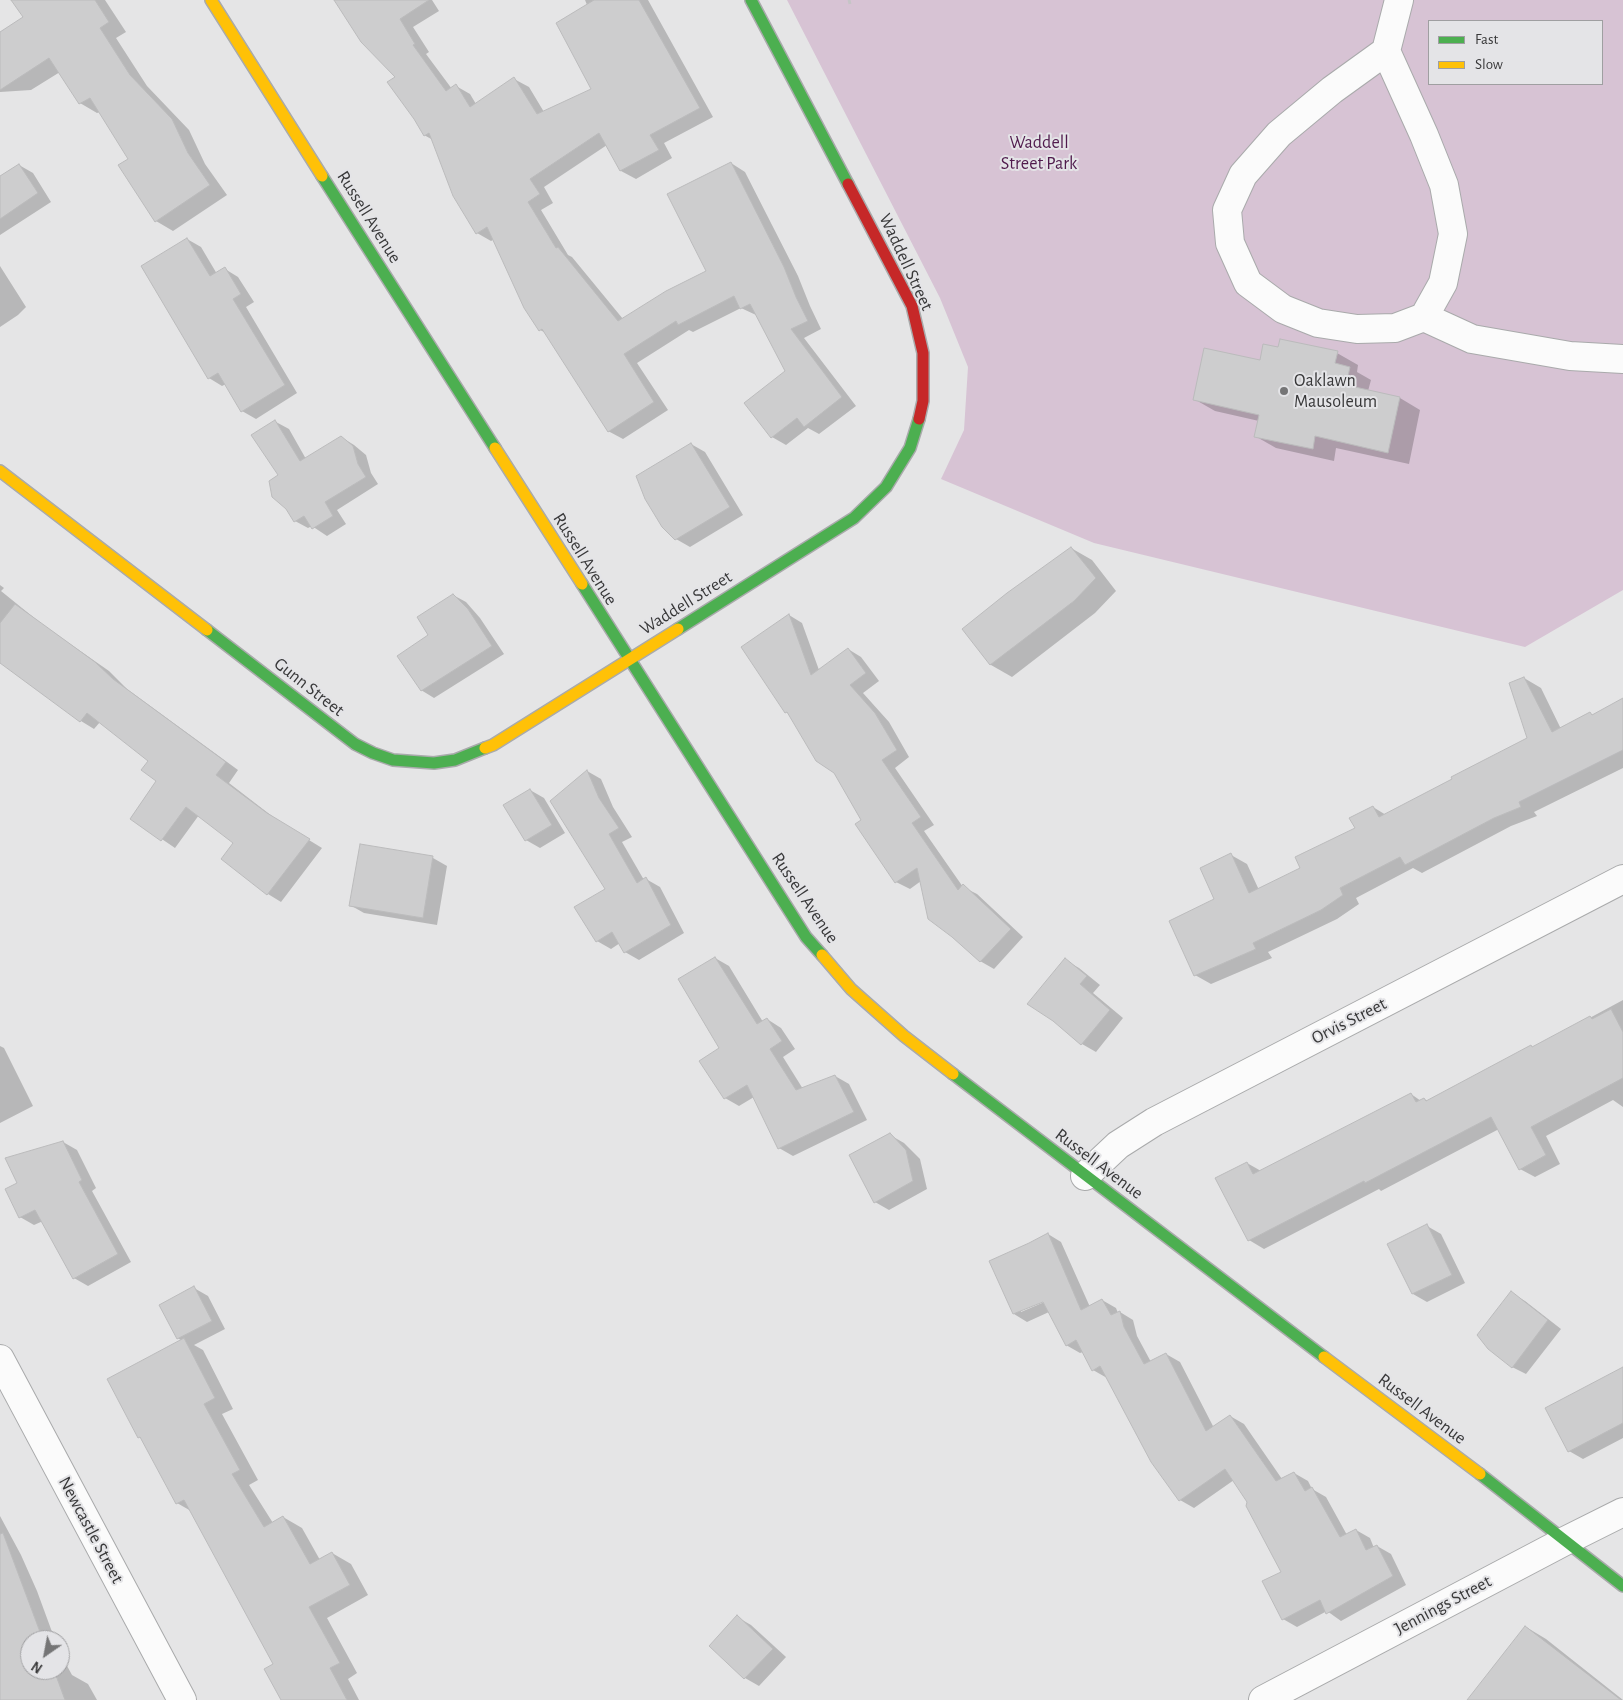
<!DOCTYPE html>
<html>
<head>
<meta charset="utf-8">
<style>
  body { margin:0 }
  #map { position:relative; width:1623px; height:1700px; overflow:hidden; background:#e5e5e6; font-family:"Alegreya Sans",sans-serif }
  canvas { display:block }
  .legend { position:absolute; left:1428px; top:20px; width:175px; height:65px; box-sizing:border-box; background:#e4e4e7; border:1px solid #9f9fa1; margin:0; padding:6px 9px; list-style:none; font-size:15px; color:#383839 }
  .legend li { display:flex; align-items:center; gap:10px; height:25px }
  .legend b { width:25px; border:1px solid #9f9fa1 }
  .north { position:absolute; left:20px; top:1630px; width:50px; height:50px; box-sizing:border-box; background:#e4e4e7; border:1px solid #9f9fa1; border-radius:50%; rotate:213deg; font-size:14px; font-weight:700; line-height:20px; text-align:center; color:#383839 }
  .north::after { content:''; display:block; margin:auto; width:18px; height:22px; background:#757576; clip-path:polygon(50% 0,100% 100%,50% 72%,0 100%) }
</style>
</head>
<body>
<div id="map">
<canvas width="1623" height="1700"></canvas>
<ul class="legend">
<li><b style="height:6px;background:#4caf50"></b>Fast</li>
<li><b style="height:6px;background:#ffc107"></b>Slow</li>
</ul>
<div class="north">N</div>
</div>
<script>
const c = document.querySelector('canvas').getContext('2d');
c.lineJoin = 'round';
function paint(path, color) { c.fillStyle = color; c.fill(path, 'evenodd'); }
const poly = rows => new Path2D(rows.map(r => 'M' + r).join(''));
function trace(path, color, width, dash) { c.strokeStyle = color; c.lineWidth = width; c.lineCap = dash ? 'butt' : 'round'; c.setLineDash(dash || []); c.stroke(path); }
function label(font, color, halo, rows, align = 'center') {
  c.font = font + ' "Alegreya Sans",sans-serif'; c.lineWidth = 4; c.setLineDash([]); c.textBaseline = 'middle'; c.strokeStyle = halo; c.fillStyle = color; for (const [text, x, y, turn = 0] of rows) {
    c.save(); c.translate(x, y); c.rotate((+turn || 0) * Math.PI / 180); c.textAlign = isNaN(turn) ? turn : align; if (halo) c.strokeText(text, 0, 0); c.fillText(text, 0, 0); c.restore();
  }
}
paint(poly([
  [787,0,1623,0,1623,590,1525,647,1094,543,941,479,964,430,968,367,940,298],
  [1429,21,1602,21,1602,84,1429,84]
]), '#d7c3d4');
paint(poly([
  [22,0,105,0,126,32,116,38,147,86,189,130,205,164,227,195,173,231,156,221,130,159,100,112,97,113,80,103,60,72,31,90,0,92,0,33,25,17],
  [339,0,432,0,439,11,413,27,429,52,426,54,452,89,456,86,470,94,476,104,514,79,529,87,544,112,599,86,587,5,585,0,648,0,713,117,664,143,672,158,636,179,621,171,607,145,544,187,553,203,541,210,568,255,572,257,623,319,708,272,731,163,745,172,798,276,810,306,821,329,804,338,856,406,819,434,808,428,786,445,772,437,787,372,756,315,741,308,693,332,689,330,637,363,668,410,623,439,608,431,548,334,540,330,493,240,491,241,477,233,433,140,424,135,397,77],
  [19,165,33,173,51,202,0,235,0,178],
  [187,239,201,247,217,274,225,269,238,277,254,302,246,307,297,393,256,419,242,411,226,384,222,386,209,378],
  [0,266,26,307,18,315,0,327],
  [1279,349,1337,353,1358,365,1357,372,1371,380,1368,391,1400,398,1420,410,1409,464,1336,448,1334,461,1276,448,1255,436,1259,421,1215,411,1194,399,1261,362],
  [276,422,289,429,306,459,341,437,354,445,366,455,371,473,378,484,337,510,346,524,327,536,312,526,308,528,295,521,279,476],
  [691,444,705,452,743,515,690,547,676,539],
  [1071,548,1092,560,1116,591,1095,613,1012,677,991,665,964,629],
  [0,585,4,588,1,591,43,625,109,671,127,689,238,770,229,783,281,823,322,848,281,902,268,894,235,843,199,815,175,848,131,818,157,780,150,760,100,722,94,729,81,721,0,661],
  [453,595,466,602,480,618,504,654,434,698,421,690,430,635],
  [789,615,802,623,819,670,848,649,861,657,879,681,863,693,889,722,909,757,895,768,934,825,924,831,963,887,977,894,1023,937,994,969,980,961,921,881,910,889,896,882,835,773,789,714,786,712],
  [1524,678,1541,688,1561,729,1590,714,1593,715,1623,700,1623,768,1534,812,1537,816,1511,826,1422,873,1413,868,1356,898,1359,904,1337,919,1268,952,1272,958,1211,984,1195,975,1231,855,1247,864,1259,890,1302,869,1356,829,1373,807,1386,815,1528,738],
  [587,771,601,779,613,807,632,837,622,842,644,880,646,879,660,887,684,933,639,960,625,952,620,943,611,949,597,941,606,889],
  [530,790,544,798,565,833,540,848,526,840],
  [361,845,433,858,447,866,437,925,364,913,350,905],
  [715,958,729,966,763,1022,767,1019,781,1028,795,1049,783,1057,803,1089,835,1076,849,1084,867,1120,793,1156,779,1148,754,1097,739,1106,725,1098],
  [1065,960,1079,968,1100,985,1093,993,1123,1018,1096,1052,1082,1044],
  [1623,1000,1623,1107,1613,1100,1546,1136,1560,1164,1535,1177,1520,1169,1499,1129,1381,1191,1379,1189,1264,1249,1249,1240,1247,1163,1261,1171,1411,1094,1421,1101,1424,1099,1428,1101,1531,1047,1534,1048],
  [0,1046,4,1048,33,1106,0,1123],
  [890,1135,904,1143,920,1159,927,1189,889,1210,875,1202],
  [63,1142,77,1150,96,1188,92,1191,131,1262,88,1286,74,1278,43,1221,34,1225,20,1217,19,1183],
  [1427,1226,1441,1234,1465,1283,1427,1302,1413,1294,1389,1245],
  [1048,1234,1061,1242,1090,1307,1102,1300,1116,1308,1118,1313,1120,1312,1133,1320,1137,1336,1151,1362,1166,1354,1180,1362,1214,1428,1230,1416,1244,1424,1282,1479,1294,1473,1308,1481,1312,1489,1326,1497,1347,1535,1356,1530,1370,1538,1374,1548,1377,1546,1391,1554,1406,1585,1341,1621,1327,1611,1297,1627,1283,1619,1282,1572,1248,1501,1234,1480,1194,1508,1180,1500,1107,1378,1093,1370,1083,1352,1080,1353,1066,1345,1049,1312,1027,1322,1014,1314],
  [1048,1298,1049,1300,1021,1312,1021,1310],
  [194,1288,208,1296,225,1329,194,1345,203,1350,233,1409,222,1414,258,1480,249,1485,273,1523,283,1517,302,1528,320,1560,332,1553,351,1564,368,1595,327,1618,357,1673,348,1679,359,1700,286,1700,274,1665,191,1511,177,1503,142,1439,139,1437,182,1341,178,1338],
  [1511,1293,1525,1301,1561,1329,1526,1374,1512,1367],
  [1623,1369,1623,1438,1583,1459,1569,1451,1547,1409],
  [0,1516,21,1555,37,1591,55,1640,30,1640,30,1670,60,1670,60,1653,72,1675,88,1684,97,1700,0,1700],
  [737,1617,751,1625,786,1657,759,1686,745,1678,710,1646],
  [1526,1627,1546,1639,1623,1700,1469,1700]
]), '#0003');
const building = poly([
  [11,0,95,0,109,22,100,28,130,75,172,119,188,153,210,185,155,222,118,165,128,159,90,98,79,104,49,58,0,90,0,32,23,17,11,0],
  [334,0,429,0,400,19,415,44,413,45,446,91,456,84,470,107,514,77,537,114,591,89,556,23,594,0,639,0,700,108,650,135,659,150,620,171,599,133,530,179,540,194,528,202,556,248,558,247,618,321,666,291,706,271,667,194,731,162,784,267,796,297,808,321,791,329,842,397,804,427,797,418,771,438,744,403,785,371,750,304,740,309,734,296,678,325,676,321,624,354,654,402,608,432,542,329,539,331,524,308,487,227,476,234,453,196,429,133,424,136,414,119,387,82,395,77,361,42,334,0],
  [19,164,38,193,0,219,0,176,19,164],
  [187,238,210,276,225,267,241,294,233,299,285,385,241,412,218,373,208,379,141,266,187,238],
  [1280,339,1338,351,1335,363,1350,367,1346,385,1400,397,1388,453,1315,436,1313,449,1254,437,1259,415,1193,400,1204,348,1260,360,1263,344,1278,347,1280,339],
  [275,420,300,461,341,436,353,446,358,464,366,477,325,502,333,516,312,529,304,516,294,522,286,509,272,497,269,481,278,475,251,435,275,420],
  [691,443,730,507,675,540,662,527,645,499,636,476,691,443],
  [1071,547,1096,578,1074,601,990,665,962,629,1007,593,1071,547],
  [453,594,468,609,492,646,421,691,397,656,428,635,417,617,453,594],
  [15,604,95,662,113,679,226,762,216,775,267,813,310,839,267,895,221,859,233,843,186,807,161,841,130,819,156,781,141,770,148,761,87,713,80,722,0,663,0,623,15,604],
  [789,614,811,675,848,648,866,673,850,685,875,713,897,750,882,760,921,817,912,823,958,890,963,884,1011,929,980,962,952,937,928,919,917,868,895,883,855,824,861,820,834,773,816,761,787,712,785,713,741,647,789,614],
  [1524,677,1552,732,1590,712,1592,715,1623,698,1623,750,1519,802,1521,807,1494,818,1405,865,1400,857,1340,888,1343,895,1321,910,1253,943,1256,949,1194,976,1169,921,1214,899,1200,868,1231,853,1249,893,1300,868,1295,857,1355,828,1349,818,1373,806,1379,817,1452,779,1451,777,1527,738,1509,683,1524,677],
  [587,770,599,798,619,828,609,834,637,883,646,877,671,925,624,953,612,932,596,942,574,907,605,889,550,801,587,770],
  [530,789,552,825,525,841,503,805,530,789],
  [360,844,433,856,423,918,349,906,360,844],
  [715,957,757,1024,767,1018,782,1041,770,1049,796,1090,835,1075,854,1112,778,1149,747,1085,724,1099,699,1061,719,1048,678,979,715,957],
  [1065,958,1087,976,1080,984,1110,1010,1081,1045,1053,1021,1027,1004,1065,958],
  [1611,1009,1623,1032,1623,1078,1531,1127,1546,1155,1519,1170,1491,1117,1365,1183,1364,1181,1248,1241,1215,1178,1247,1162,1253,1174,1411,1093,1416,1102,1424,1098,1426,1101,1531,1045,1532,1047,1590,1016,1592,1019,1611,1009],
  [890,1133,906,1150,913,1181,874,1203,849,1155,890,1133],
  [63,1141,82,1180,79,1182,118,1254,73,1279,35,1210,19,1218,5,1189,17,1183,5,1158,63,1141],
  [1427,1224,1452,1275,1412,1294,1387,1244,1427,1224],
  [1048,1233,1081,1310,1102,1299,1111,1315,1120,1311,1124,1327,1144,1364,1166,1353,1206,1431,1230,1415,1276,1481,1294,1472,1305,1491,1312,1487,1340,1537,1356,1529,1366,1550,1377,1545,1393,1576,1326,1614,1320,1600,1282,1620,1262,1581,1281,1572,1246,1506,1247,1502,1225,1469,1179,1501,1151,1462,1100,1366,1092,1371,1076,1340,1066,1346,1043,1302,1013,1314,989,1261,1029,1243,1048,1233],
  [194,1286,212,1321,177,1339,159,1305,194,1286],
  [1511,1291,1548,1320,1512,1368,1488,1349,1477,1335,1511,1291],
  [184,1338,215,1398,204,1404,240,1470,232,1474,264,1527,283,1516,310,1564,332,1552,350,1585,309,1607,340,1663,330,1668,347,1700,281,1700,264,1669,273,1664,184,1500,176,1504,140,1437,138,1438,107,1379,184,1338],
  [1623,1367,1623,1423,1568,1452,1545,1408,1623,1367],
  [3,1533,43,1640,30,1640,30,1670,54,1670,65,1700,0,1700,0,1534,3,1533],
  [737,1615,773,1649,744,1679,709,1646,737,1615],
  [1525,1626,1621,1700,1467,1700,1525,1626]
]);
paint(building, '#cdcdce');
trace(building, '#bbbbbc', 1);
const street = poly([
  [1386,51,1424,135,1444,185,1453,234,1443,283,1424,317,1395,328,1357,329,1318,323,1283,309,1248,283,1230,243,1227,210,1243,175,1279,134,1332,90,1386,51,1399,0],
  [1424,317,1472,339,1570,356,1623,359],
  [1085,1176,1118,1145,1154,1122,1623,879],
  [0,1359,182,1700],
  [1263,1700,1565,1541,1623,1512]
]);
const fast = poly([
  [751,0,848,184],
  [322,176,495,448],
  [582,584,806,937,822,955],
  [678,629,854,518,886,487,910,448,919,419],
  [207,630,355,744,373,753,393,760,434,763,455,760,485,748],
  [953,1074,1324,1357],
  [1480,1474,1623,1586]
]);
const slow = poly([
  [211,0,322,176],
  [495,448,582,584],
  [0,471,207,630],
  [485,748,493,745,678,629],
  [822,955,851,989,904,1036,953,1074],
  [1324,1357,1480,1474]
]);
const jam = poly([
  [848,184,912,306,923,353,923,401,919,419]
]);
trace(street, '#a9aaab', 30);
trace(fast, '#a9aaab', 14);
trace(slow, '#a9aaab', 14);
trace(jam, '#a9aaab', 14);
trace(poly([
  [849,0,850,4]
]), '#c5c5c6', 3, [5, 2.5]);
trace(street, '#fbfbfb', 28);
trace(fast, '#4caf50', 11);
trace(slow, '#ffc107', 11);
trace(jam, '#c62828', 11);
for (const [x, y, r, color] of [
  [1284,391,5,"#757576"]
]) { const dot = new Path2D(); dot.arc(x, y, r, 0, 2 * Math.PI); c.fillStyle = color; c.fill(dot); trace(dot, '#e4e4e7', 2); }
label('18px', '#501b4d', '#e4e4e7', [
  ["Waddell",1039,143],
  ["Street Park",1039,164]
]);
label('18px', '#383839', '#e4e4e7', [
  ["Russell Avenue",369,217,58],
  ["Waddell Street",906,262,65],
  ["Russell Avenue",585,559,58],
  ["Waddell Street",686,603,-32],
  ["Gunn Street",309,687,38],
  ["Russell Avenue",805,898,56],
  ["Orvis Street",1349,1021,-27],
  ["Russell Avenue",1099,1164,37],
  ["Russell Avenue",1422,1409,37],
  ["Newcastle Street",91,1530,62],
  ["Jennings Street",1443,1605,-28]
]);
label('18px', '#383839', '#e4e4e7', [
  ["Oaklawn",1294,381],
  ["Mausoleum",1294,402]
], 'left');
</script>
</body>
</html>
